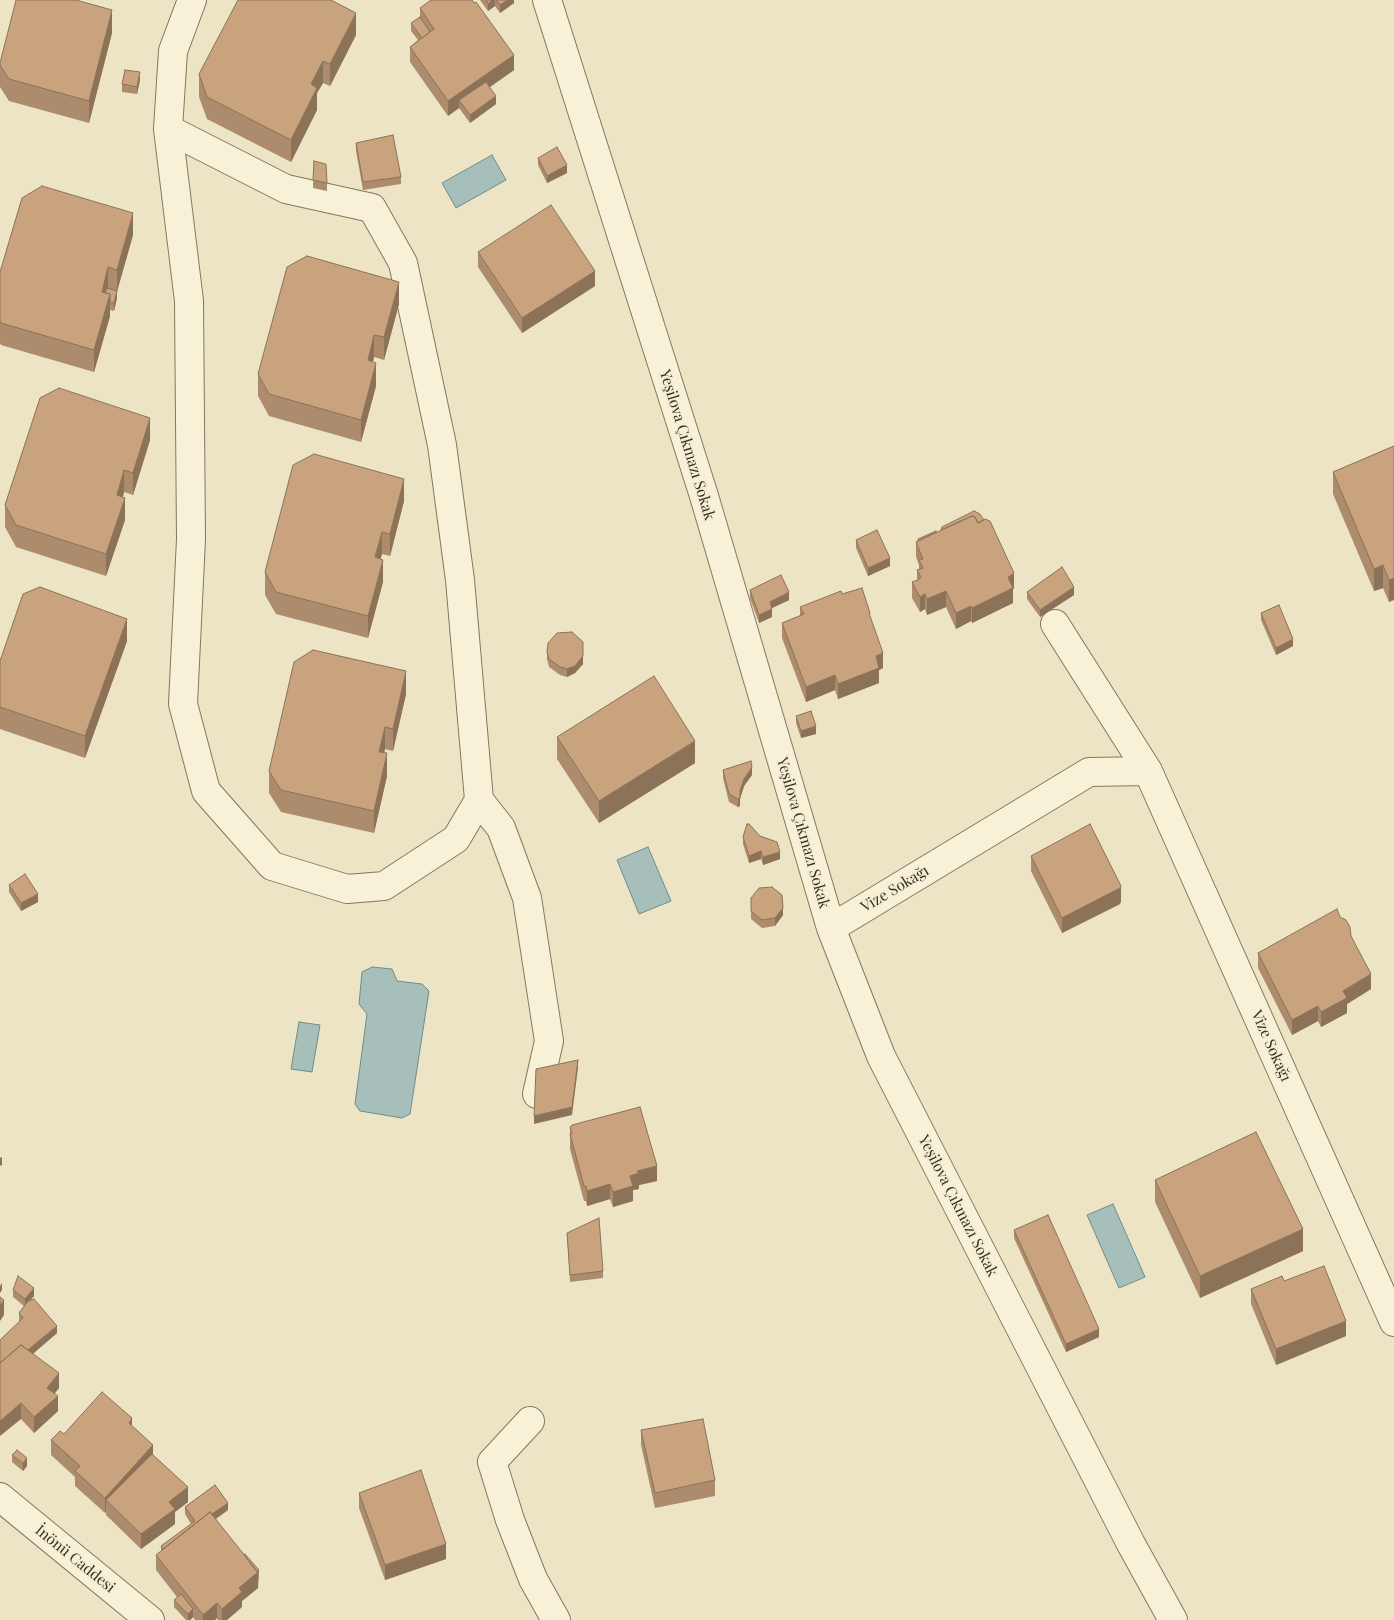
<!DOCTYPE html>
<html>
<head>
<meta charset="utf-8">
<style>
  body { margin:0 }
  canvas { display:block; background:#ece4c5 }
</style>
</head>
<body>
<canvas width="1394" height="1620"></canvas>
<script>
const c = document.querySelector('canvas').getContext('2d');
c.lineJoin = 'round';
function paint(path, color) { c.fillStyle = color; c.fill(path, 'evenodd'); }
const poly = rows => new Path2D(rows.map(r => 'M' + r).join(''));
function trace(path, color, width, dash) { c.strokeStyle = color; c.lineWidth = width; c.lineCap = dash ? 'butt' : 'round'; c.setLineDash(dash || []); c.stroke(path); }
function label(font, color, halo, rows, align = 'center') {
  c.font = font + ' "Playfair Display",serif'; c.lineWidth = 4; c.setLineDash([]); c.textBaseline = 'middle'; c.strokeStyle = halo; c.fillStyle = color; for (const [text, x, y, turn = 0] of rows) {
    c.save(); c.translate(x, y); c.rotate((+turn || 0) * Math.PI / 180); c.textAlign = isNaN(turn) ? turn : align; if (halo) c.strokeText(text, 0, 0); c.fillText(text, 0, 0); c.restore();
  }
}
const water = poly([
  [492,155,506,180,456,208,442,183,492,155],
  [648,847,671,901,639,914,617,860,648,847],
  [372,967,392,969,397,981,422,984,429,991,410,1114,402,1118,360,1111,355,1104,367,1014,359,1004,362,972,372,967],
  [299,1022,320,1025,312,1072,291,1069,299,1022],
  [1113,1204,1145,1277,1119,1288,1087,1215,1113,1204]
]);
paint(water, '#a6bfbb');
trace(water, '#6e8d88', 1);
const minor = poly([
  [192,0,173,51,168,129,189,301,191,539,183,704,206,791,272,866,347,889,384,886,456,839,479,800],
  [547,0,704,496,831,928,881,1056,1131,1544,1173,1620],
  [168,129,286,189,372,208,403,263,442,445,460,580,479,800,501,828,527,898,549,1041,537,1094],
  [1055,624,1148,771,1394,1322],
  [831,928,1089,772,1148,771],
  [530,1421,492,1462,510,1520,533,1579,556,1620]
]);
const tertiary = poly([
  [0,1497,150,1620]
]);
trace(minor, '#86765c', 30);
trace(tertiary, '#86765c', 30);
trace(minor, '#f7f1d8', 28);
trace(tertiary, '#f7f1d8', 28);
paint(poly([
  [480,0,514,0,514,3,500,13,495,6,488,11],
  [420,8,514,70,490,87,496,104,470,123,459,108,448,116,410,62,410,47,418,40,411,31,411,23,420,17],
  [112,33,89,123,9,101,0,87,0,63],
  [356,35,330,86,323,83,317,93,317,110,291,162,207,119,199,97,199,74],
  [140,80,137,94,122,92,122,84],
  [356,143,401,177,401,184,363,190,356,151],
  [538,158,567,173,547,183,538,165],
  [313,180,327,183,327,191,313,188],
  [133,235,117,290,117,298,114,311,110,310,110,316,94,372,1,345,0,343,0,272],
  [478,252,595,286,522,333,478,267],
  [399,304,384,360,374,357,373,362,376,386,361,442,269,416,258,396,258,374],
  [150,440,133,495,124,492,123,497,125,520,106,576,16,547,5,527,5,505],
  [1394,446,1389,602,1383,588,1374,591,1333,494,1333,472],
  [404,501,390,556,382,554,380,559,383,582,368,638,276,614,265,595,265,572],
  [918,539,1014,589,1013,589,1013,603,972,623,971,621,956,629,946,607,927,615,925,609,920,612,912,598,912,582,917,581,917,570,919,569,919,565,916,557,916,542,918,541],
  [856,540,890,566,868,576,856,548],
  [750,590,789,600,772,608,772,617,759,623,750,598],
  [1027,592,1074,595,1040,617,1027,599],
  [842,594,870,617,883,668,879,670,879,683,838,699,835,690,806,702,782,638,782,623,800,616,800,607],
  [1261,613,1293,646,1276,655,1261,620],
  [127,641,85,758,0,729,0,661],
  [547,652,583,664,575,673,567,677,560,675,549,667,547,659],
  [406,694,393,751,385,749,384,753,387,776,374,833,281,812,269,793,269,771],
  [796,716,816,734,801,738,796,723],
  [557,737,695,763,599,823,557,759],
  [723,770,752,775,744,786,740,799,740,806,738,807,729,802,723,778],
  [743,837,780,859,763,865,761,859,749,863,743,844],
  [1031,856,1121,901,1120,904,1062,933,1031,871],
  [9,885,38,902,21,911,9,892],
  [751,898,783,915,775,926,762,928,751,919],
  [1340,917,1351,936,1371,989,1347,1004,1347,1013,1321,1027,1318,1021,1292,1035,1258,968,1258,953],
  [570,1127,657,1181,639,1185,639,1189,633,1190,633,1201,613,1207,610,1199,587,1206,586,1201,584,1201,570,1149],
  [1155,1180,1303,1251,1200,1298,1155,1202],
  [1014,1230,1099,1337,1066,1352,1014,1238],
  [567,1233,603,1271,603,1278,570,1282],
  [1284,1281,1346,1336,1276,1365,1251,1304,1251,1289],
  [13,1290,34,1296,30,1300,57,1333,33,1354,59,1388,55,1393,58,1411,34,1433,21,1419,19,1313,24,1306,13,1297],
  [132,1426,188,1502,175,1512,175,1524,141,1549,106,1515,106,1511,105,1513,75,1486,75,1477,51,1455,51,1440,64,1434],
  [641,1430,715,1480,715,1496,655,1508,641,1445],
  [12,1455,27,1466,23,1471,12,1462],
  [359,1493,446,1559,385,1580,359,1508],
  [185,1507,228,1510,216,1519,259,1578,258,1579,258,1588,242,1601,242,1607,227,1620,218,1620,217,1618,215,1620,195,1620,193,1617,190,1620,186,1620,174,1607,174,1600,177,1597,156,1570,156,1555,161,1551,161,1546,191,1524,185,1514]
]), '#ac8c6c');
paint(poly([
  [492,0,495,0,495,6,488,11,488,4],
  [508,0,514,0,514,3,500,13,500,5],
  [112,10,112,33,89,123,89,101],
  [356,13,356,35,330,86,330,64],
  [514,55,514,70,463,106,459,100,459,108,448,116,448,101],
  [323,61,323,83,317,93,317,110,291,162,291,140,311,84],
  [140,72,140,80,137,94,137,87],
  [496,96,496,104,470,123,470,115],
  [567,165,567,173,547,183,547,176],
  [133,213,133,235,117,292,117,270],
  [108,267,108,289,105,301,102,292],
  [595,271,595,286,522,333,522,318],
  [399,282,399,304,384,360,384,337],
  [117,291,117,298,114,311,114,303],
  [110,294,110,316,94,372,94,350],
  [374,335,374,357,368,383,368,360],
  [376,363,376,386,361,442,361,420],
  [150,418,150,440,133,495,133,473],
  [124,470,124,492,117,517,117,495],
  [404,479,404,501,390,556,390,534],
  [125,498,125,520,106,576,106,554],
  [382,532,382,554,375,579,375,557],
  [890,558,890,566,868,576,868,568],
  [383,560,383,582,368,638,368,616],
  [1383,565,1383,588,1374,591,1374,569],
  [1014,573,1014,589,1013,589,1013,603,972,623,972,608,1008,577],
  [1394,578,1394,600,1389,602,1389,580],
  [1074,587,1074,595,1040,617,1040,610],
  [946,591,946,607,927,615,927,599],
  [789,592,789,600,770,609,770,602],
  [925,594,925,609,920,612,920,597],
  [971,606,971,621,956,629,956,613],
  [772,609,772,617,759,623,759,615],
  [127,619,127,641,85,758,85,736],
  [1293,639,1293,646,1276,655,1276,648],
  [883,653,883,668,879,670,879,683,838,699,838,684,876,656],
  [583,656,583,664,575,673,567,677,567,669],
  [406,671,406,694,393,751,393,729],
  [835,675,835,690,806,702,806,687],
  [816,726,816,734,801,738,801,731],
  [385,727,385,749,379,774,379,752],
  [695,741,695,763,599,823,599,801],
  [387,753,387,776,374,833,374,811],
  [752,767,752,775,744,786,740,799,740,791,744,779],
  [740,798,740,806,738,807,738,799],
  [761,851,761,859,749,863,749,856],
  [780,852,780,859,763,865,763,857],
  [1121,886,1121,901,1120,904,1062,933,1062,918],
  [38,894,38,902,21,911,21,903],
  [783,908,783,915,775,926,775,918],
  [1371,974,1371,989,1347,1004,1347,1013,1321,1027,1321,1012,1343,991],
  [1318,1006,1318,1021,1292,1035,1292,1020],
  [578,1060,578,1068,572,1115,534,1124,534,1116],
  [2,1157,2,1165,0,1166,0,1158],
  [657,1166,657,1181,639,1185,639,1189,633,1190,633,1201,613,1207,613,1192,630,1176,637,1171],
  [610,1184,610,1199,587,1206,587,1191],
  [1303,1229,1303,1251,1200,1298,1200,1276],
  [2,1283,2,1290,0,1293,0,1286],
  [34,1288,34,1296,25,1306,25,1299],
  [4,1300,4,1315,0,1321,0,1306],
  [1346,1321,1346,1336,1276,1365,1276,1349],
  [57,1326,57,1333,23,1362,23,1354],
  [1099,1329,1099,1337,1066,1352,1066,1344],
  [59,1373,59,1388,47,1403,47,1388],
  [58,1396,58,1411,34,1433,34,1417],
  [21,1403,21,1419,0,1436,0,1421],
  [132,1418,132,1433,129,1423],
  [153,1445,153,1461,106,1500,106,1511,105,1513,105,1498],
  [27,1458,27,1466,23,1471,23,1463],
  [188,1487,188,1502,175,1512,175,1524,141,1549,141,1534,169,1502],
  [228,1503,228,1510,200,1529,197,1524],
  [446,1544,446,1559,385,1580,385,1565],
  [259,1570,258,1588,242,1601,242,1607,227,1620,222,1620,222,1609,239,1588],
  [217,1603,217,1618,215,1620,203,1620,203,1615],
  [193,1609,193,1617,190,1620,188,1620,188,1614]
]), '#8c7258');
const building = poly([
  [16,0,76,0,112,10,89,101,9,79,0,65,0,63,16,0],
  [238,0,331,0,356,13,330,64,323,61,311,84,317,88,291,140,207,97,199,74,238,0],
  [431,0,472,0,474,3,476,2,514,55,448,101,410,47,434,29,420,8,431,0],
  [486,0,492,0,488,4,486,0],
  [496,0,508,0,500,5,496,0],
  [420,17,430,32,422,38,411,23,420,17],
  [125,70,140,72,137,87,122,84,125,70],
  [486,82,496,96,470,115,459,100,486,82],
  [393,135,401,177,363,182,356,143,393,135],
  [557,147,567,165,547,176,538,158,557,147],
  [314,161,326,164,327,183,313,180,314,161],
  [42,186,133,213,117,270,108,267,102,292,110,294,94,350,1,323,0,321,0,272,22,198,42,186],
  [551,205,595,271,522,318,478,252,551,205],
  [307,256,399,282,384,337,374,335,368,360,376,363,361,420,269,394,258,374,287,267,307,256],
  [107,288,117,291,114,303,110,302,110,294,105,293,107,288],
  [59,388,150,418,133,473,124,470,117,495,125,498,106,554,16,525,5,505,40,398,59,388],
  [1394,446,1394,578,1389,580,1383,565,1374,569,1333,472,1394,446],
  [314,454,404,479,390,534,382,532,375,557,383,560,368,616,276,592,265,572,293,465,314,454],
  [974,511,980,514,984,520,978,523,975,517,972,516,941,530,942,527,974,511],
  [972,516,975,517,978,523,985,519,990,521,1014,573,1008,577,1013,588,972,608,971,606,956,613,946,591,927,599,925,594,920,597,912,582,918,580,921,577,917,570,923,568,919,560,923,559,916,542,972,516],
  [877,530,890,558,868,568,856,540,877,530],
  [936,531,936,532,918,541,918,539,936,531],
  [1062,567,1074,587,1040,610,1027,592,1062,567],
  [781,575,789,592,770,602,772,609,759,615,750,590,781,575],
  [40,587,127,619,85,736,0,707,0,661,23,594,40,587],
  [862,588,870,613,869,613,883,653,876,656,879,668,838,684,835,675,806,687,782,623,804,614,800,607,841,591,842,594,862,588],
  [1279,605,1293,639,1276,648,1261,613,1279,605],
  [572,632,583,642,583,656,575,666,567,669,560,667,549,659,547,652,548,643,557,633,572,632],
  [313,650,406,671,393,729,385,727,379,752,387,753,374,811,281,790,269,771,294,662,313,650],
  [654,676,695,741,599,801,557,737,654,676],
  [811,711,816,726,801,731,796,716,811,711],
  [751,761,752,767,744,779,740,791,740,798,738,799,729,794,723,770,751,761],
  [747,824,749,824,760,836,777,842,780,852,763,857,761,851,749,856,743,837,747,824],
  [1090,824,1121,886,1120,888,1062,918,1031,856,1090,824],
  [25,874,38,894,21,903,9,885,25,874],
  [772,887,782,895,783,908,775,918,762,920,751,911,751,898,759,888,772,887],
  [1337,909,1340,917,1346,920,1350,927,1351,936,1371,974,1343,991,1347,998,1321,1012,1318,1006,1292,1020,1258,953,1337,909],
  [578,1060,572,1107,534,1116,536,1069,578,1060],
  [640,1107,657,1166,637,1171,639,1173,630,1176,633,1186,613,1192,610,1184,587,1191,586,1186,584,1186,570,1134,572,1134,570,1127,572,1125,640,1107],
  [1256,1132,1303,1229,1200,1276,1155,1180,1256,1132],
  [1048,1215,1099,1329,1066,1344,1014,1230,1048,1215],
  [599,1218,603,1271,570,1275,567,1233,599,1218],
  [1324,1266,1346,1321,1276,1349,1251,1289,1282,1276,1284,1281,1324,1266],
  [18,1276,34,1288,25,1299,13,1290,18,1276],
  [0,1297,4,1300,0,1306,0,1297],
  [34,1299,57,1326,28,1350,21,1345,0,1363,0,1340,23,1318,19,1313,28,1301,34,1299],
  [21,1345,59,1373,47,1388,58,1396,34,1417,21,1403,0,1421,0,1363,21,1345],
  [102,1392,132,1418,129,1423,153,1445,105,1498,75,1471,80,1466,51,1440,60,1431,64,1434,102,1392],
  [703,1419,715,1480,655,1493,641,1430,703,1419],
  [17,1450,27,1458,23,1463,12,1455,17,1450],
  [152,1454,188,1487,169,1502,175,1509,141,1534,106,1500,152,1454],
  [421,1470,446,1544,385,1565,359,1493,421,1470],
  [215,1485,228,1503,212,1514,210,1512,163,1549,161,1546,195,1521,185,1507,215,1485],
  [210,1512,258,1572,239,1588,242,1592,222,1609,217,1603,203,1615,156,1555,210,1512],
  [245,1554,259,1570,257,1572,244,1555,245,1554],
  [181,1594,193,1609,188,1614,174,1600,181,1594]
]);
paint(building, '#c8a37d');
trace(building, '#8c7258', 1);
label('15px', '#372d1f', '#f4eed4', [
  ["Yeşilova Çıkmazı Sokak",687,445,73],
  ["Yeşilova Çıkmazı Sokak",803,833,74],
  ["Vize Sokağı",895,889,-31],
  ["Vize Sokağı",1271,1046,66],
  ["Yeşilova Çıkmazı Sokak",958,1206,63],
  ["İnönü Caddesi",75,1559,39]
]);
</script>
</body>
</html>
